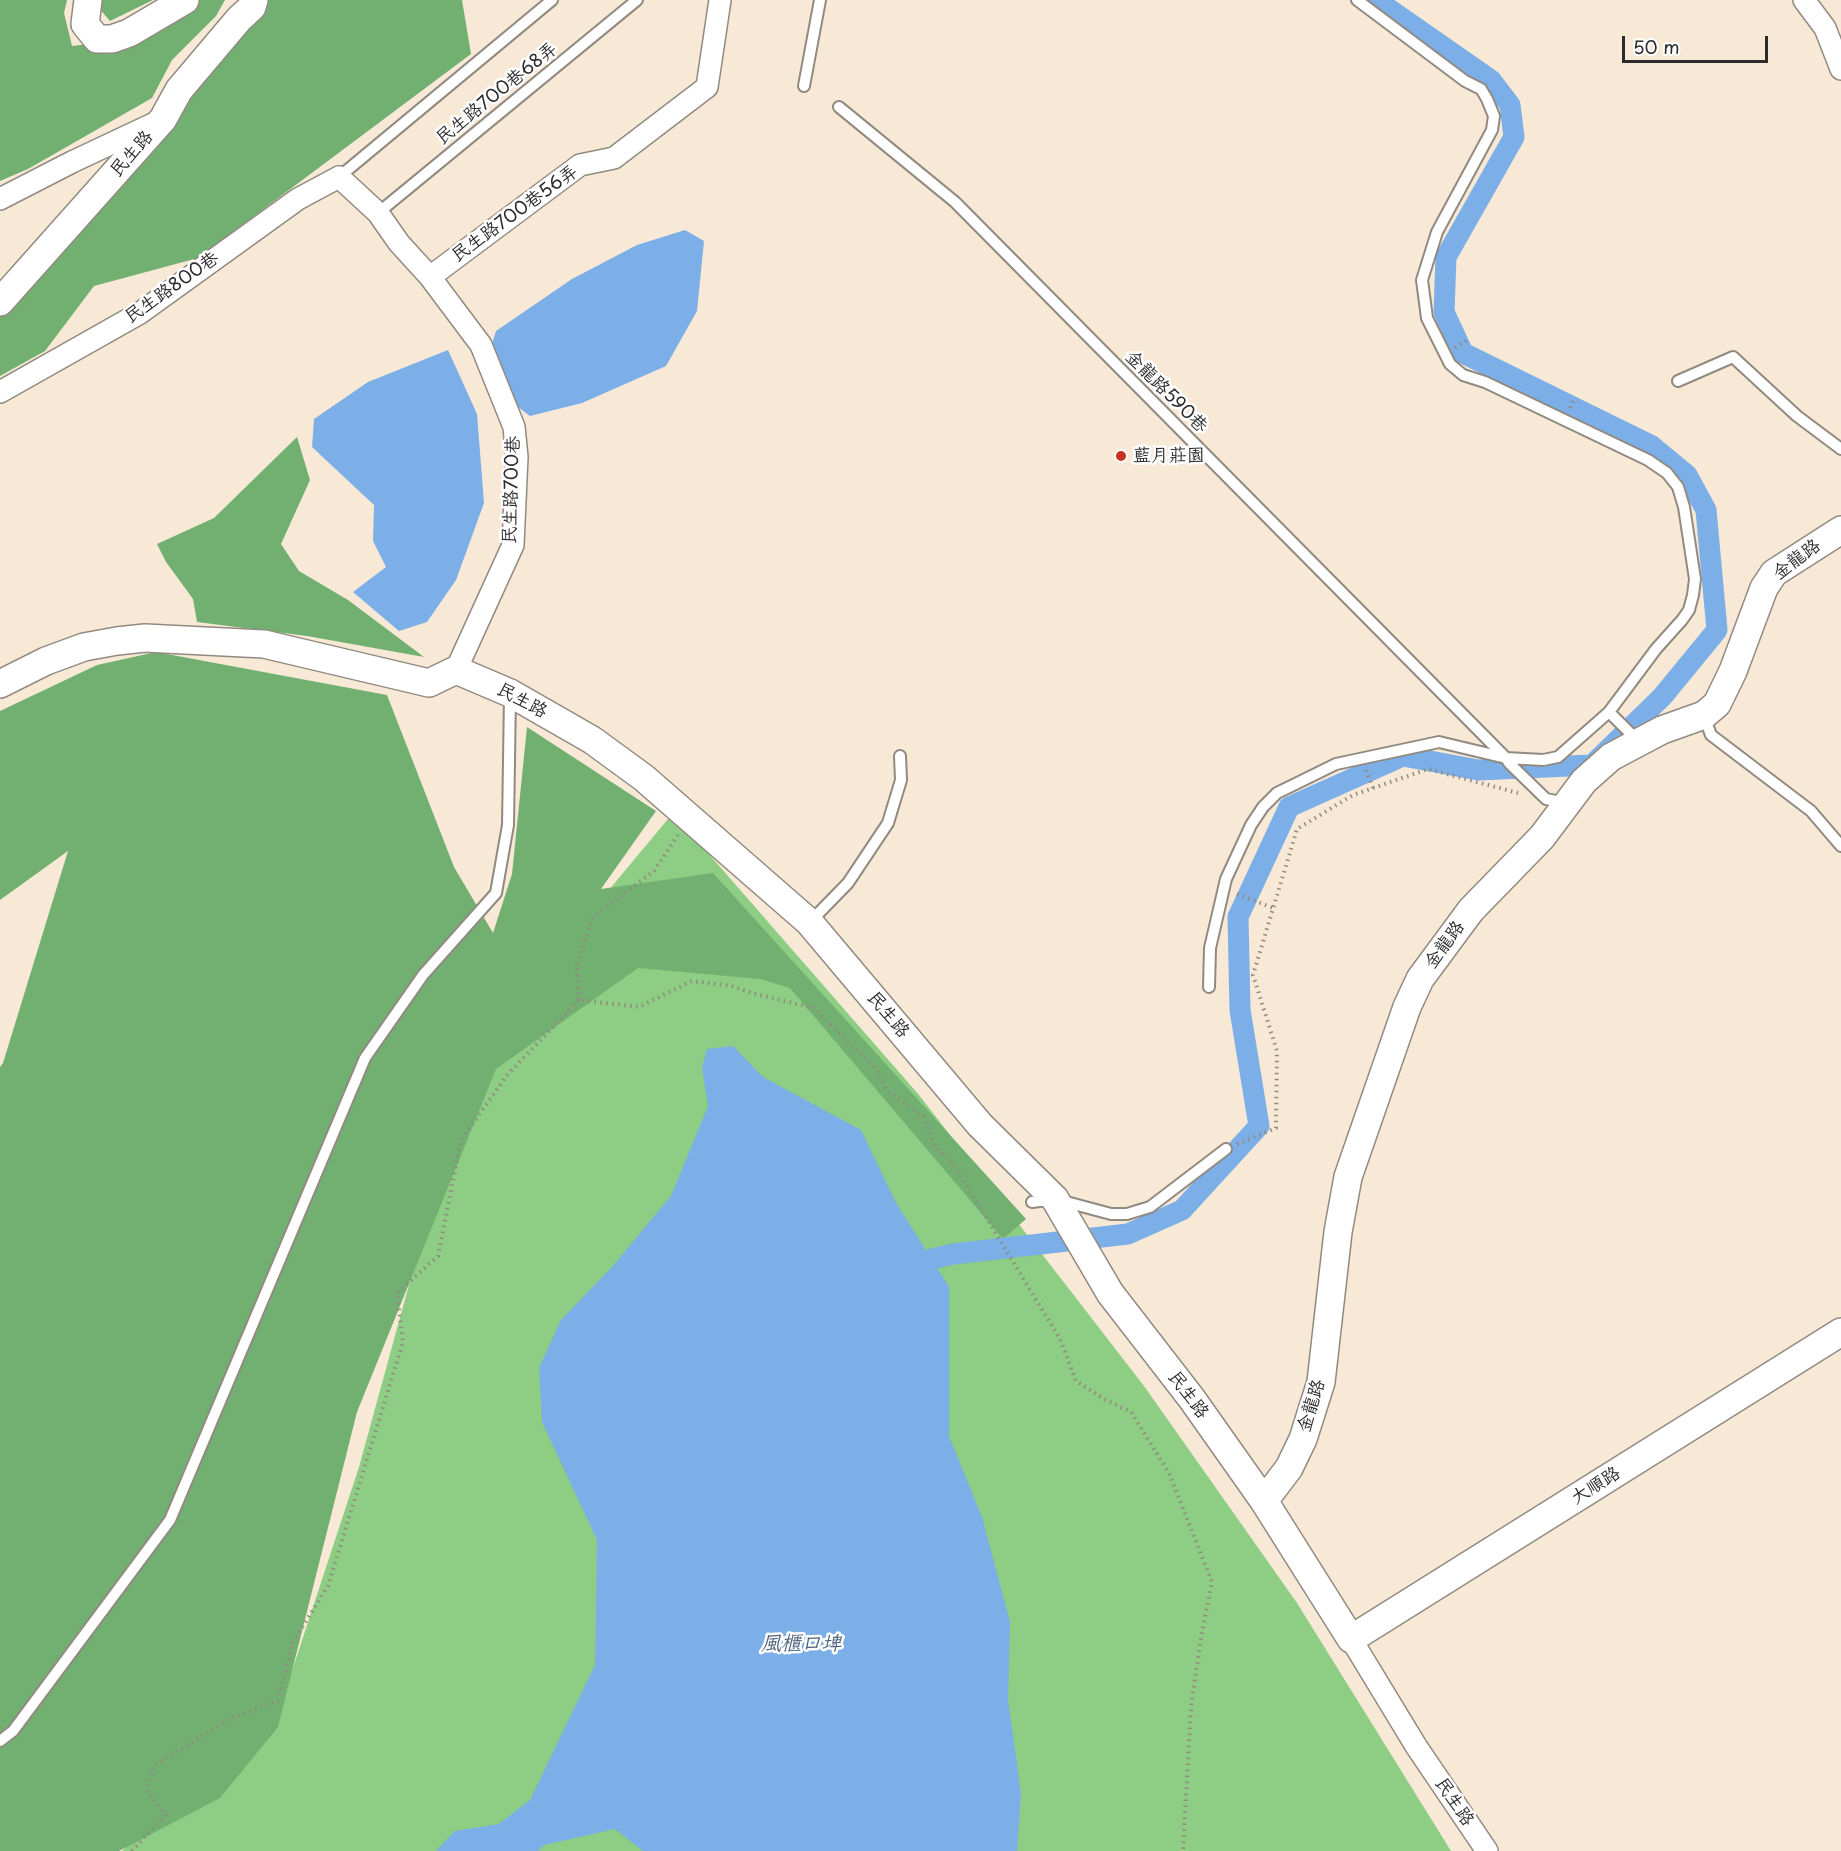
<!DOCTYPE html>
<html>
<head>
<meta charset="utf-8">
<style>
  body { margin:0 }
  #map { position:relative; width:1841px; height:1851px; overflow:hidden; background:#f7e9d6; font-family:"Playpen Sans",sans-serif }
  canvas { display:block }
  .scale { position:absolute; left:1622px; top:36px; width:146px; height:27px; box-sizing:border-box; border:3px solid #2b2b2b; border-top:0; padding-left:8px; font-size:18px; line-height:21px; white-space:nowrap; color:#2b2b2b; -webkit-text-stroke:4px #fff; paint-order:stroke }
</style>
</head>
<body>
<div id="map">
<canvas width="1841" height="1851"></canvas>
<div class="scale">50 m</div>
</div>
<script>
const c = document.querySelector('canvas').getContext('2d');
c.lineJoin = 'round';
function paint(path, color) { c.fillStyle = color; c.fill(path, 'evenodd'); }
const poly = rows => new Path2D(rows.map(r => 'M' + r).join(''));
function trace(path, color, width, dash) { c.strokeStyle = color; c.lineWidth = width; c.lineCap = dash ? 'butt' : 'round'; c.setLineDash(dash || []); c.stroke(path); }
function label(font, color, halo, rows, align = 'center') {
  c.font = font + ' "Playpen Sans","LXGW WenKai TC",sans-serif'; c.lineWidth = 5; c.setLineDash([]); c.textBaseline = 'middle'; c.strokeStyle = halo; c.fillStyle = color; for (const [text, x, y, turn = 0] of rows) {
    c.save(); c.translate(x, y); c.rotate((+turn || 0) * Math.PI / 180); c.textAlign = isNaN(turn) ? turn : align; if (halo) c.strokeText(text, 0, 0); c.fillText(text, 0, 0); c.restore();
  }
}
paint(poly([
  [673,813,919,1095,1144,1386,1297,1603,1451,1851,122,1851,291,1674,359,1467,418,1252,493,1029]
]), '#8dcd84');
paint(poly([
  [0,0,67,0,64,13,72,46,108,42,187,0,225,0,216,16,172,60,152,98,28,169,0,181],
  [92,0,153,0,110,21],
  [255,0,462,0,471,54,198,258,94,286,45,351,0,376,0,309],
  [297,437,310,480,281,544,299,571,348,600,424,657,307,636,197,622,193,599,166,562,157,544,214,518],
  [156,652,387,695,454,867,493,933,512,874,527,727,656,811,601,889,713,873,1026,1219,1003,1239,790,988,760,979,638,968,496,1069,357,1412,278,1727,220,1798,119,1851,0,1851,0,1067,3,1063,68,851,0,900,0,711,97,665]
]), '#72b072');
paint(poly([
  [685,230,704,241,697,311,666,366,582,403,530,416,510,401,489,354,496,331,572,279,637,245],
  [448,350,477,414,484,503,456,580,427,622,399,631,353,592,386,567,373,541,374,505,312,447,314,419,368,382],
  [733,1046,763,1077,861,1130,895,1201,949,1287,949,1436,982,1517,1010,1622,1008,1699,1021,1794,1017,1851,643,1851,615,1829,544,1845,538,1851,436,1851,455,1831,499,1824,530,1800,595,1665,597,1540,542,1422,539,1368,561,1320,612,1267,671,1196,708,1106,702,1068,707,1049]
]), '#7caee8');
trace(poly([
  [915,1283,932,1259,953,1254,1128,1234,1182,1210,1259,1126,1240,1010,1238,917,1289,807,1403,756,1478,770,1592,765,1662,697,1717,630,1706,510,1687,475,1652,446,1463,353,1444,312,1446,257,1514,137,1510,105,1491,80,1376,0]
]), '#7caee8', 21);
const service = poly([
  [804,86,820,0],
  [839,107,955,202,1506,758,1509,763,1546,799,1566,803],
  [339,177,552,0],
  [378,213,637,0],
  [1678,381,1733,357,1797,416,1841,449],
  [1609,712,1639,742],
  [1704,716,1711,735,1811,811,1841,846],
  [810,922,848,883,888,823,901,780,900,756],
  [1209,987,1210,948,1226,879,1251,825,1263,807,1277,793,1336,764,1439,742,1506,758,1543,760,1558,757,1609,712,1656,649,1682,620,1689,610,1693,595,1695,579,1684,507,1678,487,1667,473,1648,460,1485,382,1463,375,1450,364,1427,318,1422,280,1437,232,1492,130,1494,116,1487,99,1481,89,1465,81,1357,0],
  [1032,1202,1055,1199,1111,1214,1127,1214,1150,1207,1226,1149],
  [0,1741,13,1731,170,1520,365,1058,423,975,496,893,508,825,510,696]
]);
const minor = poly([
  [1804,0,1825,28,1841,69],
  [0,199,72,162,157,122],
  [430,277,580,165,614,158,707,87,720,0],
  [0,392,140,313,298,199,339,177,378,213,399,243,430,277,481,345,514,427,517,457,513,545,456,670],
  [1351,1639,1416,1746,1487,1851]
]);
const tertiary = poly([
  [88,0,85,24,97,39,112,39,129,33,185,0],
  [0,302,163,119,179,90,239,19,252,7,254,0],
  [0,684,46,661,84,647,117,641,145,638,264,644,429,683,456,670,510,693,592,740,644,778,809,922,980,1125,1055,1199,1110,1293,1192,1399,1264,1501,1351,1639,1841,1332],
  [1264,1501,1289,1468,1303,1439,1321,1382,1338,1232,1348,1177,1407,1007,1420,979,1471,910,1542,837,1584,781,1611,757,1662,730,1704,715,1717,704,1733,671,1764,588,1774,573,1841,530]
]);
trace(service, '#918a80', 14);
trace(minor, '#918a80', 24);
trace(tertiary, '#918a80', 30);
trace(poly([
  [1455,348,1467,340],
  [1570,408,1575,397],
  [1366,770,1373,788],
  [1237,894,1273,908],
  [579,1000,577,963,593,917,654,871,678,835],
  [1237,1144,1276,1128,1277,1051,1253,975,1297,829,1353,795,1428,769,1518,793],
  [132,1851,165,1815,146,1789,154,1765,230,1719,278,1700,293,1642,328,1586,403,1342,397,1293,438,1256,461,1140,508,1074,579,1000,639,1007,692,981,731,986,759,995,814,1008,873,1066,889,1092,923,1116,935,1147,953,1163,1060,1339,1076,1381,1104,1399,1131,1412,1169,1473,1212,1582,1202,1632,1191,1706,1183,1851]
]), '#918a80', 4, [1.5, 4.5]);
trace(service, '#fff', 10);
trace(minor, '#fff', 21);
trace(tertiary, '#fff', 27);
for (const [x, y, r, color] of [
  [1121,456,6,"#c8321e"]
]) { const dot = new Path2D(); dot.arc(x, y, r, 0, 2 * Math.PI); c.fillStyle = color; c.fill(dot); trace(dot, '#fff', 2); }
label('18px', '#2b2b2b', '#fff', [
  ["民生路700巷68弄",497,94,-39],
  ["民生路",132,154,-49],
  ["民生路700巷56弄",515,214,-36],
  ["民生路800巷",172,288,-35],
  ["金龍路590巷",1166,392,45],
  ["民生路700巷",512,490,-88],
  ["金龍路",1797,560,-37],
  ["民生路",522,701,28],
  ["金龍路",1445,945,-54],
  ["民生路",888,1015,50],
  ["民生路",1188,1395,53],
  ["金龍路",1312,1406,-73],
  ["大順路",1596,1486,-32],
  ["民生路",1454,1802,56]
]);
label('18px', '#2b2b2b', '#fff', [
  ["藍月莊園",1133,456]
], 'left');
label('italic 20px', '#4b5f77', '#fff', [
  ["風櫃口埤",801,1644]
]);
</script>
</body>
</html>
